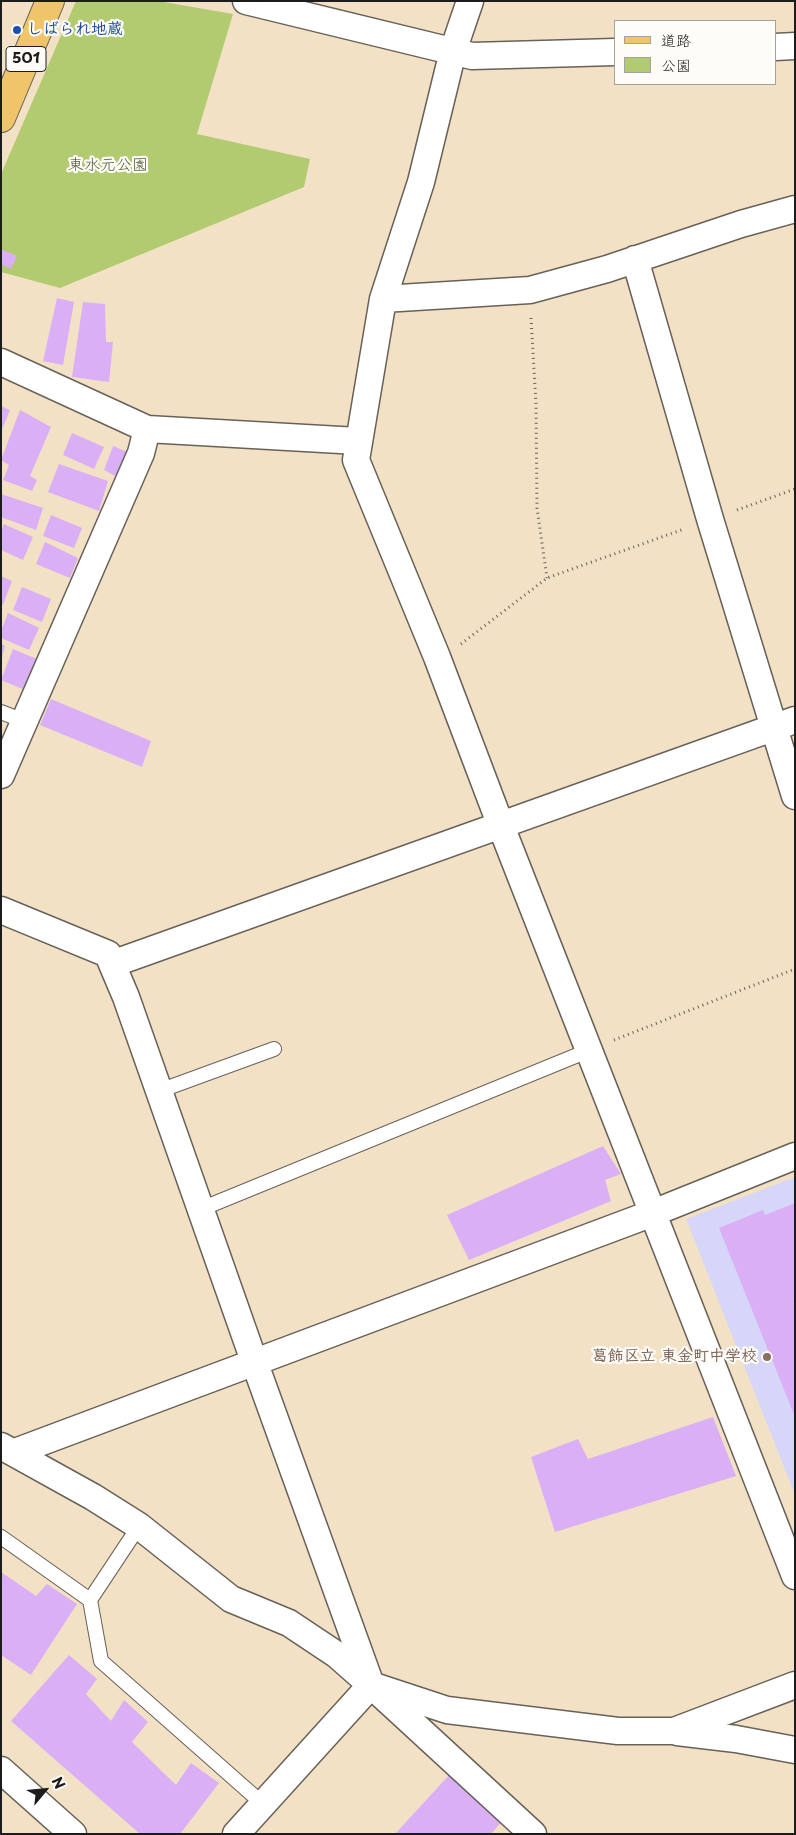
<!DOCTYPE html>
<html>
<head>
<meta charset="utf-8">
<style>
  body { margin:0 }
  #map { position:relative; width:796px; height:1835px; overflow:hidden; background:#f3e1c6; font-family:"Playpen Sans","Klee One",sans-serif }
  canvas { display:block }
  .frame { position:absolute; inset:0; border:2px solid #1c1c1c; pointer-events:none }
  .legend { position:absolute; left:614px; top:20px; width:162px; height:65px; box-sizing:border-box; background:#fdfcf7; border:1px solid #a3a29f; margin:0; padding:6px 9px; list-style:none; font-size:15px; color:#1c1c1c }
  .legend li { display:flex; align-items:center; gap:10px; height:25px }
  .legend b { width:25px; border:1px solid #a3a29f }
  .north { position:absolute; left:20px; top:1765px; width:50px; height:50px; -webkit-text-stroke:4px #fdfcf7; paint-order:stroke; rotate:62deg; font-size:14px; font-weight:700; line-height:20px; text-align:center; color:#1c1c1c }
  .north::after { content:''; display:block; margin:auto; width:18px; height:22px; background:#1c1c1c; clip-path:polygon(50% 0,100% 100%,50% 72%,0 100%) }
</style>
</head>
<body>
<div id="map">
<canvas width="796" height="1835"></canvas>
<div class="frame"></div>
<ul class="legend">
<li><b style="height:6px;background:#f0c469"></b>道路</li>
<li><b style="height:14px;background:#b2cb70"></b>公園</li>
</ul>
<div class="north">N</div>
</div>
<script>
const c = document.querySelector('canvas').getContext('2d');
c.lineJoin = 'round';
function paint(path, color) { c.fillStyle = color; c.fill(path, 'evenodd'); }
const poly = rows => new Path2D(rows.map(r => 'M' + r).join(''));
function trace(path, color, width, dash) { c.strokeStyle = color; c.lineWidth = width; c.lineCap = dash ? 'butt' : 'round'; c.setLineDash(dash || []); c.stroke(path); }
function label(font, color, halo, rows, align = 'center') {
  c.font = font + ' "Playpen Sans","Klee One",sans-serif'; c.lineWidth = 4.5; c.setLineDash([]); c.textBaseline = 'middle'; c.strokeStyle = halo; c.fillStyle = color; for (const [text, x, y, turn = 0] of rows) {
    c.save(); c.translate(x, y); c.rotate((+turn || 0) * Math.PI / 180); c.textAlign = isNaN(turn) ? turn : align; if (halo) c.strokeText(text, 0, 0); c.fillText(text, 0, 0); c.restore();
  }
}
paint(poly([
  [795,1177,795,1495,686,1219]
]), '#d6d7f8');
paint(poly([
  [76,1,158,1,233,14,197,134,310,159,304,187,60,288,1,272,1,174]
]), '#b2cb70');
paint(poly([
  [1,249,17,256,11,269,1,264],
  [57,298,74,302,63,365,43,361],
  [83,302,105,304,106,342,113,342,109,382,72,377],
  [1,406,10,410,1,432],
  [20,410,51,427,30,476,37,480,32,491,3,480,9,465,1,460],
  [72,433,104,447,94,469,63,455],
  [113,446,130,453,119,478,104,470],
  [59,464,108,481,99,511,48,492],
  [1,494,43,508,36,530,1,517],
  [51,515,82,528,74,548,43,536],
  [4,524,33,537,23,560,1,550,1,531],
  [45,542,78,558,70,578,36,564],
  [1,576,12,581,3,605,1,604],
  [22,587,51,599,42,622,13,610],
  [8,613,39,628,29,650,1,638,1,631],
  [1,644,5,646,2,657,1,657],
  [13,649,37,659,25,690,1,680],
  [51,699,151,741,142,767,40,725],
  [603,1146,621,1174,605,1180,611,1201,469,1260,447,1215],
  [795,1203,795,1298,793,1298,795,1303,795,1417,719,1228,763,1210,765,1215],
  [713,1417,736,1476,555,1532,531,1457,578,1439,588,1459],
  [1,1572,36,1596,47,1584,77,1604,31,1675,1,1655],
  [69,1655,97,1679,86,1694,111,1721,124,1700,148,1722,132,1742,176,1785,191,1763,219,1783,180,1834,140,1834,11,1721],
  [451,1773,503,1820,491,1834,395,1834]
]), '#daaff6');
const lane = poly([
  [1,712,24,721],
  [159,1091,274,1049],
  [201,1209,590,1050],
  [1,1537,90,1600,101,1661,263,1804],
  [90,1600,139,1526]
]);
const street = poly([
  [246,1,472,56,615,52],
  [470,1,453,51,421,182,383,299,356,460,437,657,501,826,795,1576],
  [775,47,795,46],
  [635,259,710,519,795,796],
  [383,299,530,290,607,269,741,224,795,209],
  [1,362,147,429,358,441],
  [1,775,141,453,147,429],
  [1,910,108,954,112,964,795,720],
  [112,964,126,997,254,1361,371,1685,533,1834],
  [1,1446,93,1497,139,1526,231,1599,289,1623,337,1655,371,1685,447,1710,618,1731,674,1731,795,1685],
  [15,1452,653,1213,795,1156],
  [677,1732,736,1739,795,1750],
  [1,1770,73,1834],
  [236,1834,371,1685]
]);
const primary = poly([
  [1,118,50,1]
]);
trace(lane, '#676158', 16);
trace(street, '#676158', 29);
trace(primary, '#676158', 30);
trace(poly([
  [531,318,536,404,537,508,547,578],
  [737,510,795,489],
  [461,644,547,578,684,529],
  [614,1040,795,969]
]), '#676158', 3, [1, 4]);
trace(lane, '#fff', 14);
trace(street, '#fff', 26);
trace(primary, '#f0c469', 28);
for (const [x, y, r, color] of [
  [17,30,5,"#1a4fb4"],
  [767,1357,5,"#8d6e63"]
]) { const dot = new Path2D(); dot.arc(x, y, r, 0, 2 * Math.PI); c.fillStyle = color; c.fill(dot); trace(dot, '#fdfcf7', 2); }
for (const [x, y, w] of [
  [26,59,40]
]) { const box = new Path2D(); box.roundRect(x - w / 2, y - 12.5, w, 25, 4); c.fillStyle = '#fdfcf7'; c.fill(box); trace(box, '#1c1c1c', 1); }
label('bold 15px', '#1c1c1c', null, [
  ["501",26,59]
]);
label('bold 16px', '#164399', '#fdfcf7', [
  ["しばられ地蔵",27,30]
], 'left');
label('16px', '#505939', '#fdfcf7', [
  ["東水元公園",108,166]
]);
label('bold 16px', '#785e54', '#fdfcf7', [
  ["葛飾区立 東金町中学校",757,1357]
], 'right');
</script>
</body>
</html>
